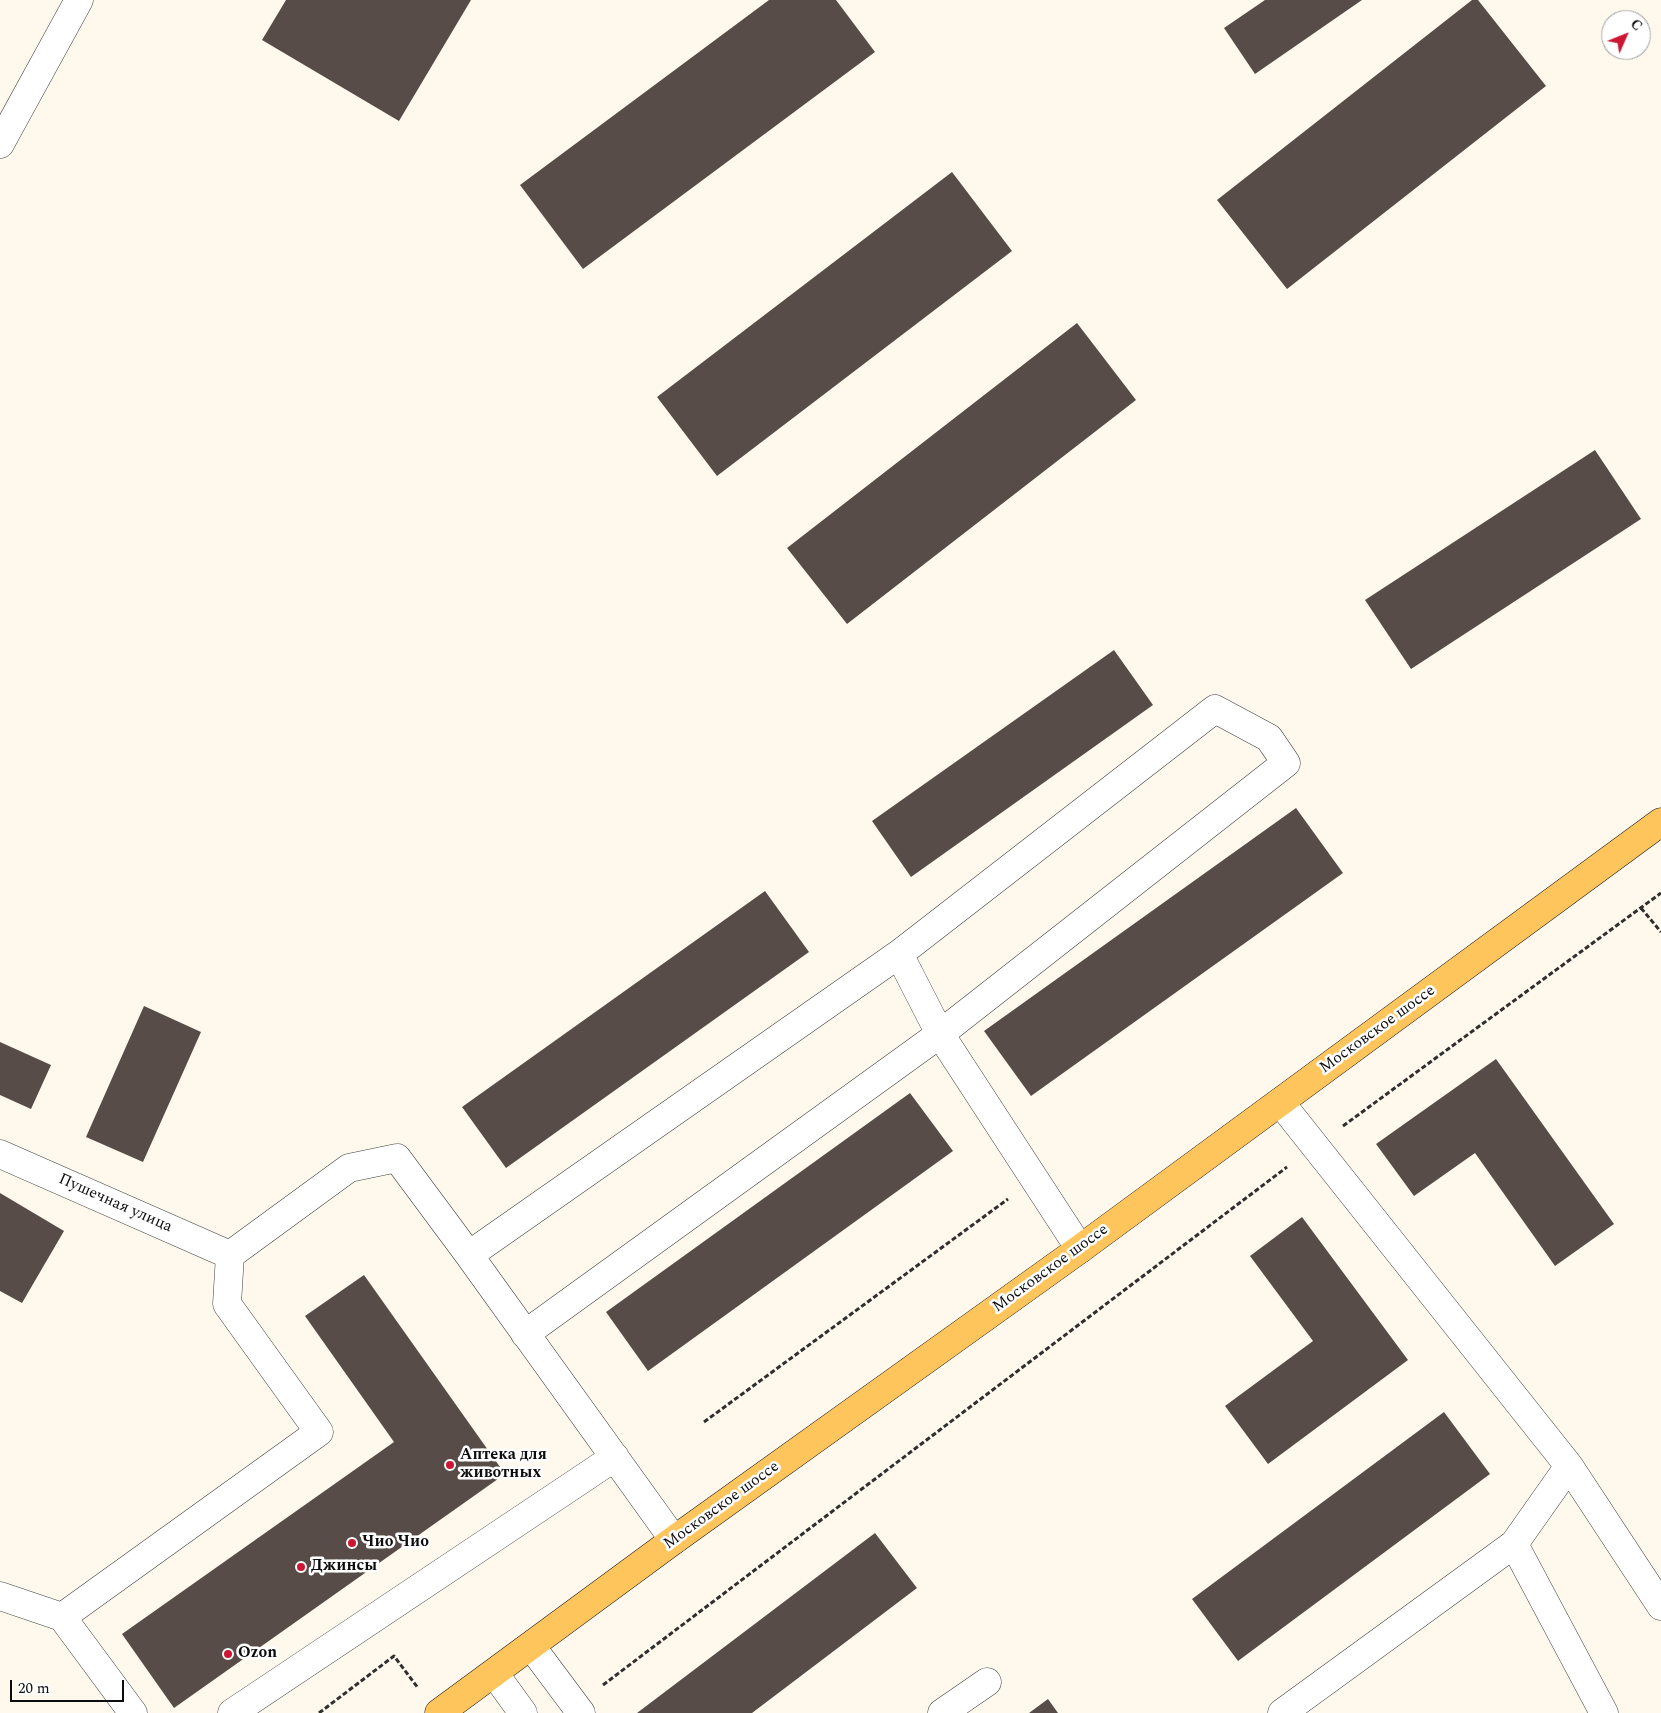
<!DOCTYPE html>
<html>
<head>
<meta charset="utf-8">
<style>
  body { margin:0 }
  #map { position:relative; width:1661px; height:1713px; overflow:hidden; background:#fff9ed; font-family:Spectral,serif }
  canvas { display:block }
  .north { position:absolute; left:1601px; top:10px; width:50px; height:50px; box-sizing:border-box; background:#fff; border:1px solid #9e9e9e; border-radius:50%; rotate:46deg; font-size:14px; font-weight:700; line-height:20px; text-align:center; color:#0d0d0d }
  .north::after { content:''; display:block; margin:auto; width:18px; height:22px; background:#cc1633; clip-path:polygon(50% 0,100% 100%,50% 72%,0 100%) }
  .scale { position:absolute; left:10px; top:1680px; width:114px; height:22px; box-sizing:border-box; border:2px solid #0d0d0d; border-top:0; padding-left:6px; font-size:15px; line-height:18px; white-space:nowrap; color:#0d0d0d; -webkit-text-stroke:4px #fff; paint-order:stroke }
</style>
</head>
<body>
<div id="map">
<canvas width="1661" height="1713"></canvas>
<div class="north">С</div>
<div class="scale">20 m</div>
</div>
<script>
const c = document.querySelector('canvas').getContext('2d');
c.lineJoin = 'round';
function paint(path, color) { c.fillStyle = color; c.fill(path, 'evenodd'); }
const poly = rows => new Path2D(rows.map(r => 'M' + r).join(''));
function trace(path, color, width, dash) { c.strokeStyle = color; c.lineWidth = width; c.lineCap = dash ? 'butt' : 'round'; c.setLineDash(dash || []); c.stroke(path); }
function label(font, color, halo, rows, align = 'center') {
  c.font = font + ' Spectral,serif'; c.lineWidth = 5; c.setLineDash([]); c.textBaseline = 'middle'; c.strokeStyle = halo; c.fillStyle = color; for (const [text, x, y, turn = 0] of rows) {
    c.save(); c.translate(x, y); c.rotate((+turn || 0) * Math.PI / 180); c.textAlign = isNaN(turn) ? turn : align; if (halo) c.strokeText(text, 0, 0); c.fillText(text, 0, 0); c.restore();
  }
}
paint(poly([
  [286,0,471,0,399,121,262,40],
  [769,0,836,0,875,52,583,269,520,185],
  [1265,0,1362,0,1255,74,1224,28],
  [1472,0,1478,0,1546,86,1287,289,1217,200],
  [952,172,1012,251,717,476,657,397],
  [1077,323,1136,400,847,624,787,548],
  [1595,450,1641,519,1411,669,1365,600],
  [1114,650,1153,705,911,877,872,821],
  [1296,808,1343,873,1031,1096,984,1031],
  [765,891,809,952,506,1168,462,1107],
  [144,1006,201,1032,143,1162,86,1137],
  [0,1042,51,1065,31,1109,0,1095],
  [1496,1059,1614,1224,1555,1266,1475,1153,1414,1196,1376,1144],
  [910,1093,953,1151,648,1371,606,1312],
  [0,1193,64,1231,22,1303,0,1291],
  [1302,1217,1408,1360,1268,1464,1225,1406,1313,1341,1250,1256],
  [364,1275,505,1474,174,1708,122,1634,394,1442,305,1316],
  [1444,1412,1490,1474,1238,1661,1192,1599],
  [875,1533,917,1588,752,1713,637,1713],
  [1048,1699,1058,1713,1029,1713]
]), '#574c48');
const minor = poly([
  [0,144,79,0],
  [899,954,940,1034,1080,1249],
  [1280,1102,1569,1466,1514,1544,1282,1713],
  [0,1154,230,1255],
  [469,1255,899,954,1215,709,1269,738,1286,763,940,1034,525,1334],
  [1569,1466,1661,1606],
  [1514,1544,1604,1713],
  [0,1596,62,1617,133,1713],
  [62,1617,319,1432,227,1304,230,1255,349,1168,397,1158,469,1255,674,1540],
  [531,1646,581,1713],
  [494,1673,523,1713],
  [232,1713,615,1457],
  [942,1713,987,1682]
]);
const major = poly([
  [439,1713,674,1540,1080,1249,1661,822]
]);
trace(minor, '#404040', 29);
trace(major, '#1e1e1e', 29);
trace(poly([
  [1641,908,1661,932],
  [1343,1126,1661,893],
  [704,1422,1008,1199],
  [603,1685,1287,1167],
  [319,1713,394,1656,418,1688]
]), '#2f2f2f', 3, [5, 2.5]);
trace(minor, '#fff', 28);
trace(major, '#ffc55d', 28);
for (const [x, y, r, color] of [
  [450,1465,5,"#cc1633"],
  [352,1543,5,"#cc1633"],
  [301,1567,5,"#cc1633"],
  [228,1654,5,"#cc1633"]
]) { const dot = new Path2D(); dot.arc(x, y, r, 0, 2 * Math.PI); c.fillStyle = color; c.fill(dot); trace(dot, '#fff', 2); }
label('16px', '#0d0d0d', '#fff', [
  ["Московское шоссе",1378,1030,-36],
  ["Пушечная улица",115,1204,24],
  ["Московское шоссе",1051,1269,-36],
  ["Московское шоссе",722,1506,-36]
]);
label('bold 16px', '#0d0d0d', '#fff', [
  ["Аптека для",460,1456],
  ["животных",460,1474],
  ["Чио Чио",362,1543],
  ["Джинсы",311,1567],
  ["Ozon",238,1654]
], 'left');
</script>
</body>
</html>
